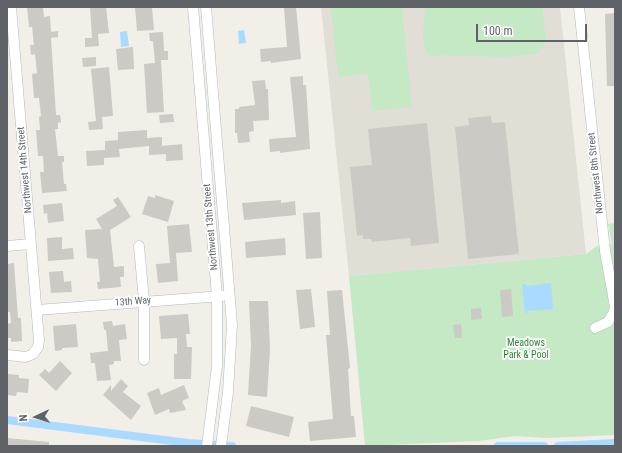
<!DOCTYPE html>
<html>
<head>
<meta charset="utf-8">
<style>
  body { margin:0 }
  #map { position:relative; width:622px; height:453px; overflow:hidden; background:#f1efe8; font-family:"Roboto Condensed",sans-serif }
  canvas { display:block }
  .frame { position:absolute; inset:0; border:8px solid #5f6368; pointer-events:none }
  .north { position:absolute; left:16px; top:397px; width:40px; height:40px; -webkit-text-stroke:3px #fff; paint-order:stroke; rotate:266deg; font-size:11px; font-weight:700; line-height:16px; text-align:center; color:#5f6368 }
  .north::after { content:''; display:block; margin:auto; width:14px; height:18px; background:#5f6368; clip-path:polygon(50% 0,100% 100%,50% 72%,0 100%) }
  .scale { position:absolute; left:476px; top:24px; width:111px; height:18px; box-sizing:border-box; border:2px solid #5f6368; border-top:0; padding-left:5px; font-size:12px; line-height:14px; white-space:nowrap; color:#5f6368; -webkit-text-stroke:3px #fff; paint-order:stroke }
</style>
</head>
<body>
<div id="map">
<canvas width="622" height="453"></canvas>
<div class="frame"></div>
<div class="north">N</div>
<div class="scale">100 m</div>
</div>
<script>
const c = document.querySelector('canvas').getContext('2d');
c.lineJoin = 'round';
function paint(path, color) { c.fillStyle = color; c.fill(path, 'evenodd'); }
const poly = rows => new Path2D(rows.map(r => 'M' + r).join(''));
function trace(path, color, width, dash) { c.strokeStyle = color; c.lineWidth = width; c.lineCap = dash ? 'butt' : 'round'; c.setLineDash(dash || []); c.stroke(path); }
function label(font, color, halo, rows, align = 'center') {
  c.font = font + ' "Roboto Condensed",sans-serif'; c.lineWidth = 3.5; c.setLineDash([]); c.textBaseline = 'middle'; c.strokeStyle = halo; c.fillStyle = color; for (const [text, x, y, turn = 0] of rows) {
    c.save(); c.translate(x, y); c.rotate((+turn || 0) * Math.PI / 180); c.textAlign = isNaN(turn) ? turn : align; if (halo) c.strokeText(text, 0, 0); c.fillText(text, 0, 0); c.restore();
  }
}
paint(poly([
  [321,7,560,7,586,254,349,276]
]), '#e1ded6');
paint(poly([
  [331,7,402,7,412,107,372,111,368,74,338,77],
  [425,7,542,7,546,42,537,54,504,57,438,55,432,57,426,52,423,38],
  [615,223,615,435,545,438,515,436,478,441,365,446,349,276,586,254,597,246,612,244,608,224]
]), '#c5e8c5');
paint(poly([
  [244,30,246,43,239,44,238,31],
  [127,31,129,46,121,47,120,32],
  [551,283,553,309,527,311,527,313,525,313,522,284,525,284,526,286]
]), '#aadaff');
trace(poly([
  [7,420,188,443,232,446],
  [498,446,544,446],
  [558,446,615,443]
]), '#aadaff', 8);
paint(poly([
  [27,7,43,7,44,17,50,16,51,32,58,31,58,37,51,38,56,115,60,115,61,122,58,123,58,129,55,129,58,156,64,156,64,162,62,162,64,184,66,184,67,191,42,193,40,172,44,172,43,156,38,156,36,130,40,130,39,117,41,116,39,98,34,98,32,74,37,73,35,54,31,55,30,45,34,45,32,27,29,27],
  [90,7,106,7,109,33,98,34,99,46,85,47,85,38,92,38],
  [135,7,152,7,154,30,137,31],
  [284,7,296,7,301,59,271,63,271,61,261,62,260,49,287,47],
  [615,13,615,86,607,86,605,14],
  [163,32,164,51,168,51,168,60,161,60,164,112,147,113,144,64,155,63,153,41,150,41,149,33],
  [133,47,134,69,118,70,116,49],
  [96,57,96,66,83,67,82,58],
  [109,67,113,116,102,117,103,129,89,130,88,122,96,121,91,69],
  [303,76,303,85,306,85,310,149,280,153,280,151,270,152,269,139,296,137,290,77],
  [265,80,266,89,268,89,269,120,253,121,254,131,249,132,250,142,238,143,237,133,235,133,235,109,239,109,239,107,255,105,252,81],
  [173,114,174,122,160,123,159,115],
  [491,116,492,123,505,122,519,254,468,259,455,127,469,125,468,118],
  [427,123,439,243,411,246,410,238,372,242,371,239,363,239,363,235,357,236,350,167,372,165,368,129],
  [147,130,147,138,162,137,162,146,182,144,183,160,166,161,166,154,149,155,149,146,119,149,120,157,104,158,104,165,87,166,86,151,105,150,105,141,118,140,118,132],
  [155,195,174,201,168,222,142,214,148,196,155,198],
  [118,197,131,217,110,230,114,267,124,266,124,277,120,277,121,287,98,289,97,282,100,282,98,259,87,258,85,230,102,229,96,219,117,206,113,200],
  [281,200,281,203,295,201,296,215,244,220,242,203],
  [62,203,64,221,48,223,47,213,44,214,43,205],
  [320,212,322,258,306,259,303,213],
  [189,224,192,252,176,253,178,281,158,283,156,264,170,263,167,226],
  [62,237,62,249,73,248,74,259,48,261,47,238],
  [285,238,286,255,246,258,245,242],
  [14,263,18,318,21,318,22,341,11,342,11,338,7,338,7,324,11,323,10,312,7,312,7,264],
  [63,271,64,282,71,281,72,292,51,293,49,272],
  [311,289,315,327,300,329,296,290],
  [511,289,513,316,502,317,500,290],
  [342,290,350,368,348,369,351,416,354,416,356,437,310,441,308,422,333,419,326,335,330,335,327,291],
  [249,301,268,301,270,350,267,397,248,395,251,345],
  [481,308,482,319,471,320,471,309],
  [188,314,190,334,186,334,187,347,192,347,191,379,174,379,174,354,177,354,177,338,161,339,159,316],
  [112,321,113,326,125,324,127,339,119,340,121,361,114,361,114,364,109,365,111,380,97,381,95,363,91,363,90,353,108,351,106,330,104,330,103,322],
  [76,324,78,347,62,348,62,350,55,351,53,326],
  [461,324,462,338,455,338,453,325],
  [60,361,72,373,56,391,39,375,45,369,49,373],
  [8,374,19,375,19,378,29,379,28,393,17,392,16,396,7,395],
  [121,379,128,386,123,392,141,406,131,420,103,395,111,385,111,391],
  [184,385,189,398,182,401,186,410,170,413,169,409,155,415,147,393,159,388,161,395],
  [251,406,294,417,289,437,246,426],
  [7,438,49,442,49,446,7,446]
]), '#cccac5');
const minor = poly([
  [193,7,217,296,217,366,207,446],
  [206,7,232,325,228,392,221,446],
  [579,7,605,251,615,307,614,312,608,322,595,328],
  [7,246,31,244],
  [139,246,144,301,144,360],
  [37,310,222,296],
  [7,355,26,357,33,354,38,347,39,340,11,7]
]);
trace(minor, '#b5b8bc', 11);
trace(minor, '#fff', 10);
label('10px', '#5f6368', '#fff', [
  ["Northwest 14th Street",25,170,-95],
  ["Northwest 8th Street",596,173,-96],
  ["Northwest 13th Street",211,227,-95],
  ["13th Way",133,302,-4]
]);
label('10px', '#348238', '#fff', [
  ["Meadows",526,343],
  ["Park & Pool",526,355]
]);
</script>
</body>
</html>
